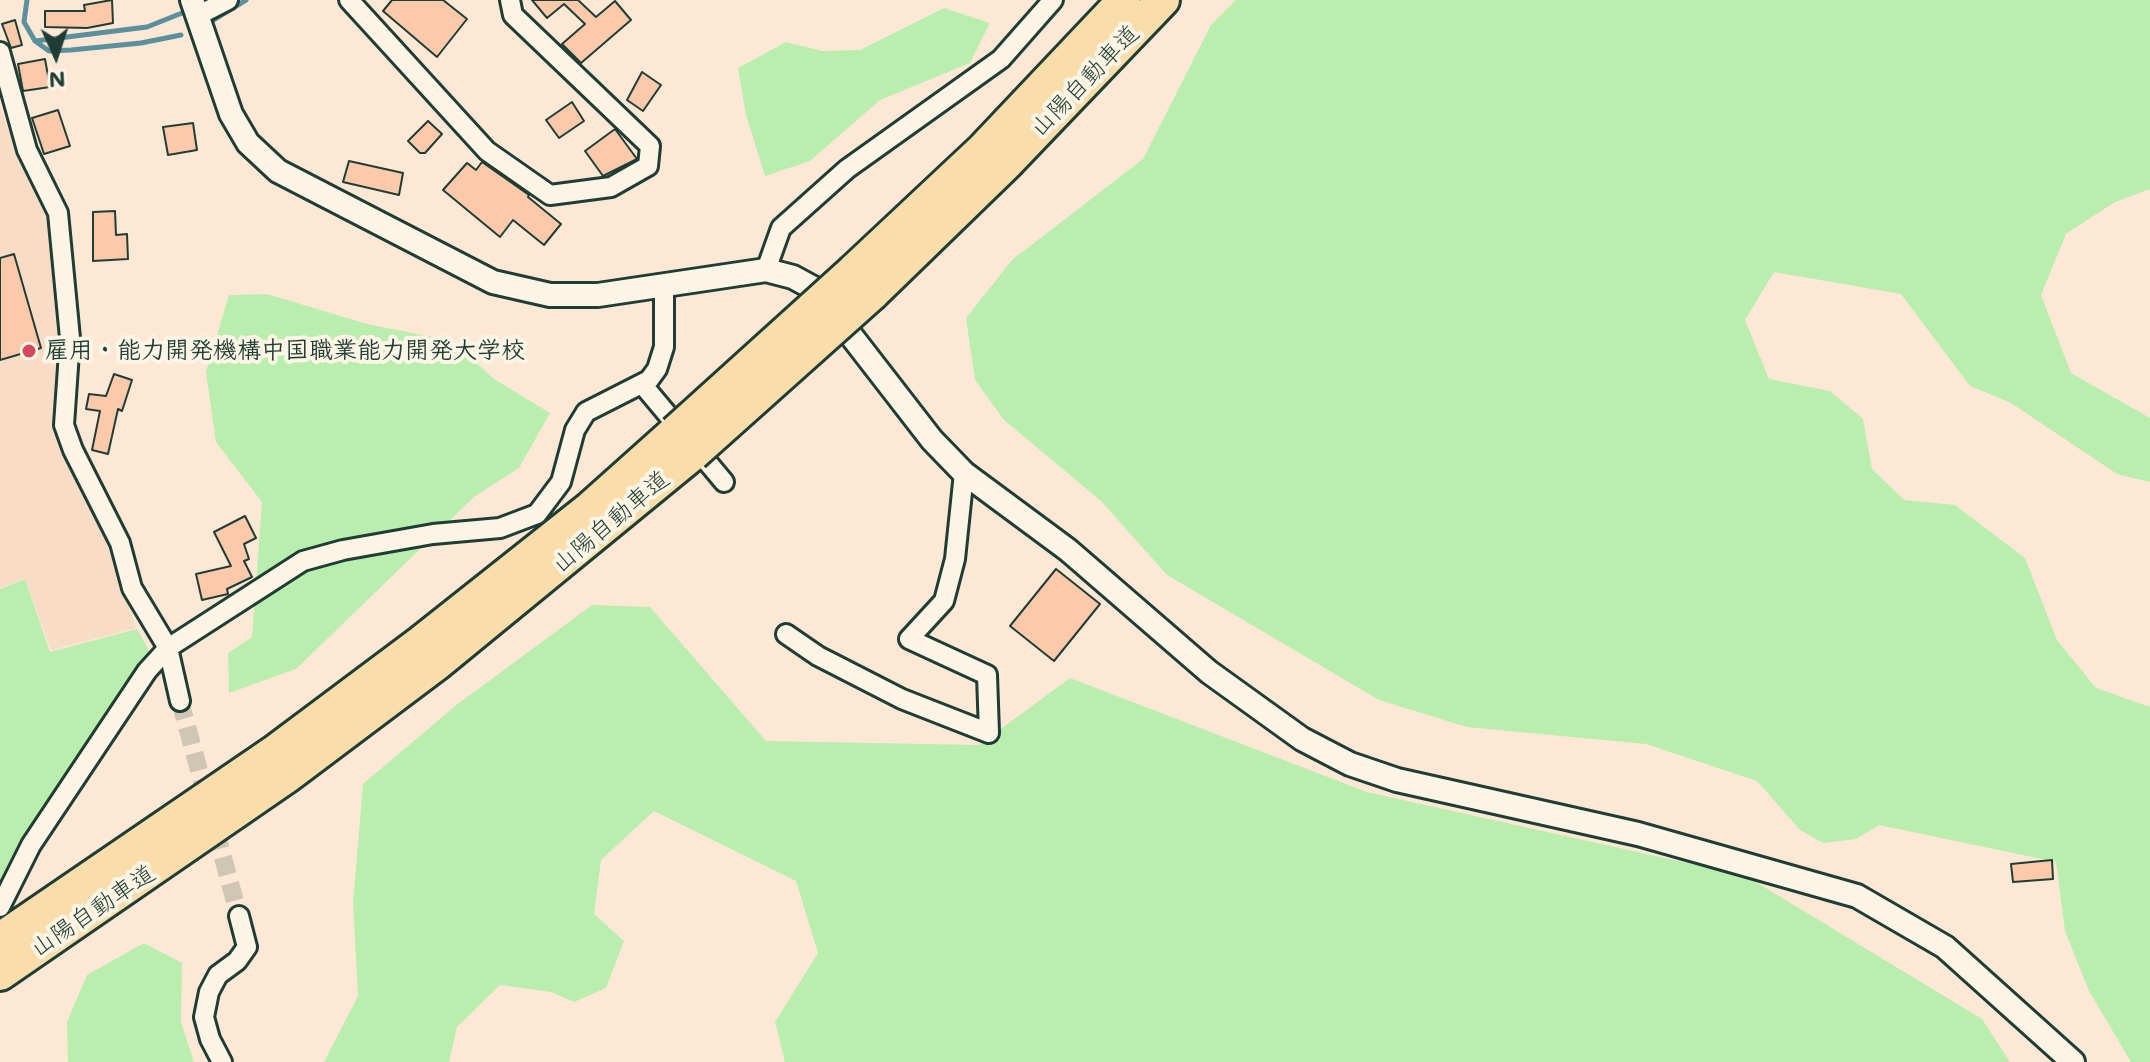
<!DOCTYPE html>
<html>
<head>
<meta charset="utf-8">
<style>
  body { margin:0 }
  #map { position:relative; width:2150px; height:1062px; overflow:hidden; background:#fce8d4; font-family:Mali,sans-serif }
  canvas { display:block }
  .north { position:absolute; left:16px; top:16px; width:80px; height:80px; -webkit-text-stroke:6px #fcf5e5; paint-order:stroke; rotate:177deg; font-size:22px; font-weight:700; line-height:32px; text-align:center; color:#1f3d34 }
  .north::after { content:''; display:block; margin:auto; width:28px; height:36px; background:#1f3d34; clip-path:polygon(50% 0,100% 100%,50% 72%,0 100%) }
</style>
</head>
<body>
<div id="map">
<canvas width="2150" height="1062"></canvas>
<div class="north">N</div>
</div>
<script>
const c = document.querySelector('canvas').getContext('2d');
c.lineJoin = 'round';
function paint(path, color) { c.fillStyle = color; c.fill(path, 'evenodd'); }
const poly = rows => new Path2D(rows.map(r => 'M' + r).join(''));
function trace(path, color, width, dash) { c.strokeStyle = color; c.lineWidth = width; c.lineCap = dash ? 'butt' : 'round'; c.setLineDash(dash || []); c.stroke(path); }
function label(font, color, halo, rows, align = 'center') {
  c.font = font + ' Mali,"Klee One",sans-serif'; c.lineWidth = 8; c.setLineDash([]); c.textBaseline = 'middle'; c.strokeStyle = halo; c.fillStyle = color; for (const [text, x, y, turn = 0] of rows) {
    c.save(); c.translate(x, y); c.rotate((+turn || 0) * Math.PI / 180); c.textAlign = isNaN(turn) ? turn : align; if (halo) c.strokeText(text, 0, 0); c.fillText(text, 0, 0); c.restore();
  }
}
paint(poly([
  [0,107,21,161,48,211,58,316,57,437,106,542,136,628,51,650,25,578,0,588]
]), '#f8dcc5');
paint(poly([
  [1236,0,2150,0,2150,189,2115,202,2066,234,2041,295,2071,373,2150,418,2150,482,2117,474,2011,403,1970,386,1901,294,1774,272,1745,320,1769,379,1830,391,1863,419,1872,469,1904,500,1955,505,2025,558,2057,640,2096,688,2150,707,2150,1062,2131,1062,2089,991,2065,931,2056,862,1879,825,1856,839,1823,843,1800,830,1757,781,1646,744,1467,727,1379,700,1167,575,1101,501,1004,420,975,380,966,318,1012,260,1143,159,1211,25],
  [944,8,990,23,970,63,880,100,810,161,765,176,746,115,738,68,786,42,822,51,860,50],
  [267,294,367,324,453,341,494,379,550,413,519,468,475,496,296,669,229,693,228,653,252,637,262,502,216,442,206,372,229,295],
  [25,579,50,652,137,629,155,661,21,848,0,883,0,589],
  [592,605,650,607,766,741,979,745,1070,678,1367,792,1746,876,1982,1019,2010,1062,785,1062,775,1022,818,953,796,881,654,811,601,860,594,914,624,941,606,988,574,1002,551,992,500,985,457,1027,449,1062,324,1062,358,996,353,902,363,784,455,706],
  [144,943,182,963,181,1022,194,1062,68,1062,67,1022,87,975]
]), '#baeeaf');
trace(poly([
  [27,0,24,22,35,41,147,27,187,11],
  [210,22,246,0],
  [35,41,49,51,71,50,141,43,181,35]
]), '#5b909e', 5);
const building = poly([
  [112,0,113,23,87,28,45,27,45,11,85,11,84,5,112,0],
  [392,0,443,0,467,19,437,57,383,11,392,0],
  [532,0,578,0,596,17,615,1,631,20,581,63,562,44,585,24,564,4,547,18,532,0],
  [15,20,22,45,11,48,2,24,15,20],
  [45,59,50,87,23,91,18,64,45,59],
  [642,72,661,85,643,111,627,100,642,72],
  [572,102,584,121,559,138,546,120,572,102],
  [58,110,70,146,44,154,32,118,58,110],
  [428,121,442,134,425,153,420,153,408,141,428,121],
  [193,123,197,150,168,155,163,127,193,123],
  [615,129,637,159,603,176,585,151,615,129],
  [349,161,403,173,399,195,343,182,349,161],
  [482,162,529,195,528,197,561,224,544,245,513,220,500,237,443,190,467,163,476,170,482,162],
  [115,211,116,235,127,234,128,259,93,261,93,212,115,211],
  [14,254,41,348,0,360,0,258,14,254],
  [114,374,132,380,122,411,118,409,108,454,92,450,100,411,86,409,89,394,106,396,114,374],
  [245,516,256,538,244,544,249,559,244,561,252,577,227,589,228,594,202,600,196,574,231,566,214,532,245,516],
  [1056,569,1100,604,1054,661,1010,626,1056,569],
  [2052,860,2053,879,2013,882,2011,864,2052,860]
]);
paint(building, '#fccaab');
trace(building, '#1f3d34', 2);
trace(poly([
  [180,701,239,916]
]), '#d0c6b4', 18, [18, 9]);
const minor = poly([
  [349,0,487,151,550,195,611,187,648,166,650,146,513,15,510,0],
  [197,16,228,0],
  [0,52,27,150,58,213,70,338,64,425,73,450,120,543,132,588,168,648,180,701],
  [766,270,781,228,847,169,1001,59,1053,0],
  [642,384,724,482],
  [786,634,818,656,902,699,989,733,987,675,909,639,944,601,955,559,964,473],
  [0,907,31,845,147,671,168,648,303,561,343,550,433,534,500,528,537,514,561,482,575,430,586,412,649,380,657,369,664,347,664,284],
  [222,1062,210,1039,204,1017,209,992,218,975,237,961,247,947,239,916]
]);
const tertiary = poly([
  [192,0,231,114,248,143,278,171,493,282,550,295,598,295,766,270,793,277,815,289,932,440,964,473,1068,550,1209,672,1302,739,1350,764,1397,780,1638,834,1857,896,1945,947,2073,1062]
]);
const motorway = poly([
  [853,271,982,150,1124,0],
  [872,294,1007,163,1163,0],
  [0,939,274,752,421,642,590,508,675,432],
  [0,974,289,775,438,663,693,454]
]);
trace(minor, '#1f3d34', 24);
trace(tertiary, '#1f3d34', 28);
trace(motorway, '#1f3d34', 38);
trace(minor, '#fcf5e5', 18);
trace(tertiary, '#fcf5e5', 22);
trace(motorway, '#f9deab', 32);
const motorwayBridge = poly([
  [675,432,853,271],
  [693,454,872,294]
]);
trace(motorwayBridge, '#1f3d34', 38, []);
trace(motorwayBridge, '#f9deab', 32);
for (const [x, y, r, color] of [
  [29,351,8,"#d1495b"]
]) { const dot = new Path2D(); dot.arc(x, y, r, 0, 2 * Math.PI); c.fillStyle = color; c.fill(dot); trace(dot, '#fcf5e5', 3); }
label('24px', '#1f3d34', '#fcf5e5', [
  ["山陽自動車道",1085,81,-46],
  ["山陽自動車道",611,522,-40],
  ["山陽自動車道",93,911,-34]
]);
label('bold 24px', '#1f3d34', '#fcf5e5', [
  ["雇用・能力開発機構中国職業能力開発大学校",45,351]
], 'left');
</script>
</body>
</html>
